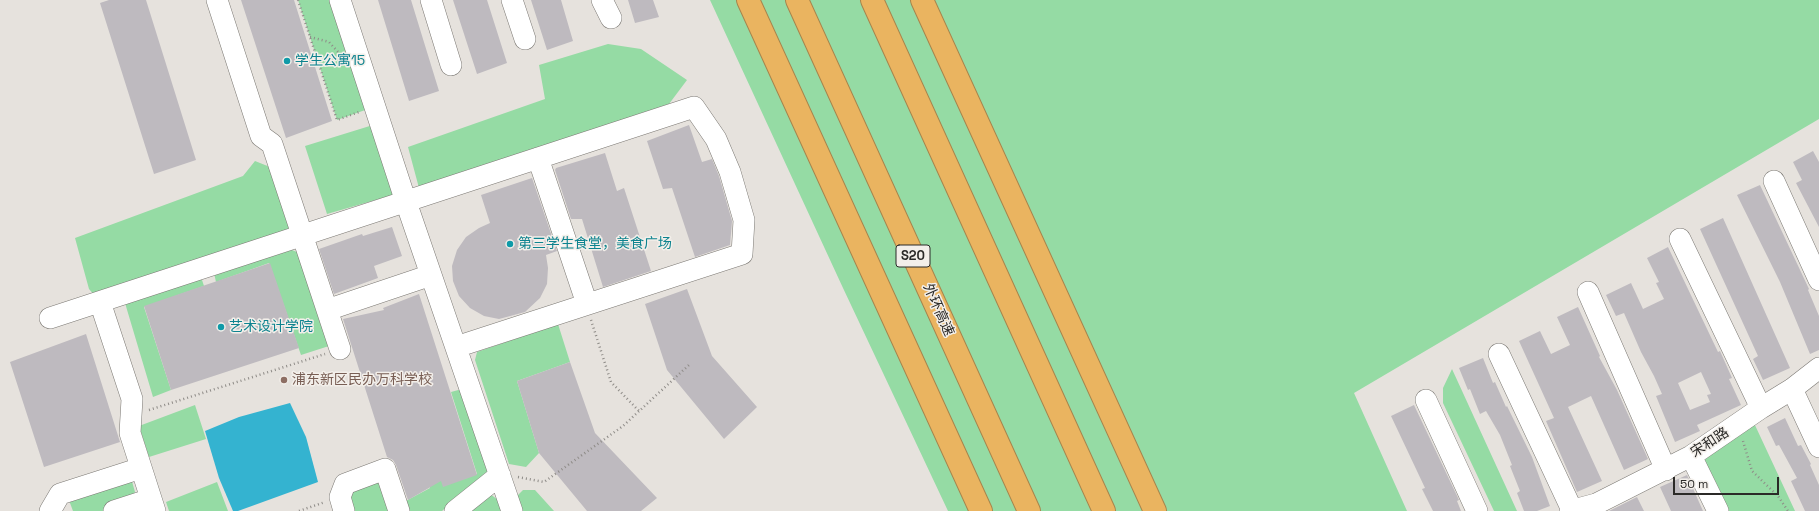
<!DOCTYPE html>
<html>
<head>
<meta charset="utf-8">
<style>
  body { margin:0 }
  #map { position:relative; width:1819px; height:511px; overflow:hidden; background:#e6e2dd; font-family:"Space Grotesk",sans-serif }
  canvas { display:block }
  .scale { position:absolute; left:1673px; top:477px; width:106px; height:18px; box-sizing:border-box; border:2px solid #2b2a28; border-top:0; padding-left:5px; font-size:12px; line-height:14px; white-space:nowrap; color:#2b2a28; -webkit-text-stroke:3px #f3efea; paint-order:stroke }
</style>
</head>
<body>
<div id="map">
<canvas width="1819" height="511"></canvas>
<div class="scale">50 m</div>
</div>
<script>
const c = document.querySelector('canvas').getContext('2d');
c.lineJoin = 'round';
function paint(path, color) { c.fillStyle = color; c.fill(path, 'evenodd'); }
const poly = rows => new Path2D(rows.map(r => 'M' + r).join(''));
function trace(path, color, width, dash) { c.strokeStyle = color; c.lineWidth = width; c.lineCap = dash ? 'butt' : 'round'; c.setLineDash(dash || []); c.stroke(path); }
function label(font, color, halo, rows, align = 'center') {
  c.font = font + ' "Space Grotesk","Noto Sans SC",sans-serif'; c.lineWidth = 3; c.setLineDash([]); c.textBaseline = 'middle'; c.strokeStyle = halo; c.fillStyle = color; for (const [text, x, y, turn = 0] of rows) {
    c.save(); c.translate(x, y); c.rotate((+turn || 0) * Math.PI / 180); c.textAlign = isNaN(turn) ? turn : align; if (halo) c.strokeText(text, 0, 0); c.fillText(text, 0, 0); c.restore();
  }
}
paint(poly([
  [298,0,333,0,368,109,337,120],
  [710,0,1819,0,1819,119,1354,393,1407,511,948,511,843,288],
  [608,44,641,49,687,80,669,104,419,188,408,147,545,99,539,65],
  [373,125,393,195,327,214,305,146],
  [255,161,270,167,294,227,95,296,89,289,75,238,243,176],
  [292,250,302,254,329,346,301,355,269,263,216,282,214,273],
  [201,277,204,286,144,307,171,390,153,397,125,303],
  [558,324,570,362,517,381,539,453,526,467,509,464,475,360,477,352],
  [1452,369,1517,511,1494,511,1443,403,1443,388],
  [462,389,490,469,442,511,404,511,402,503,430,488,427,474,477,474,451,392],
  [195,405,206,439,149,457,139,426],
  [1754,423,1795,511,1726,511,1704,460],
  [131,478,135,492,128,503,103,511,73,511,67,495],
  [383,478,393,511,354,511,348,493],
  [217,482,228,511,169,511,166,502],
  [523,490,535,490,554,511,519,511,515,498],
  [490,494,501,502,504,511,466,511]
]), '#95dba4');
paint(poly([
  [290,403,306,437,318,482,238,511,233,511,219,478,205,431,239,417]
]), '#34b3d0');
paint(poly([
  [109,0,146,0,196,160,154,174,100,3],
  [241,0,294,0,332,121,286,138],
  [378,0,411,0,439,91,409,101],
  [453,0,487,0,507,63,477,74],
  [531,0,561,0,573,41,547,50],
  [628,0,653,0,659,17,635,23],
  [689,125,702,162,712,159,719,176,732,221,730,245,695,257,672,188,663,189,647,141],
  [1813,151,1819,162,1819,227,1796,183,1802,180,1793,162],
  [605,153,617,191,624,188,651,271,603,287,582,219,571,219,555,170,556,168],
  [532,178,557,251,546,255,548,268,547,284,540,298,525,312,499,319,484,316,470,308,459,296,453,281,452,266,457,250,466,237,479,228,490,223,481,195],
  [1760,185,1809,289,1808,290,1819,316,1819,350,1810,354,1780,282,1737,195],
  [1723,218,1790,368,1763,380,1753,359,1758,356,1700,229],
  [392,227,402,256,374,266,378,278,334,294,319,249,362,234,363,236],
  [1668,247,1718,352,1720,351,1732,378,1729,379,1741,405,1697,425,1700,431,1675,442,1656,396,1662,394,1654,376,1641,352,1624,313,1616,316,1606,295,1631,283,1643,309,1664,299,1656,283,1659,282,1647,258],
  [1701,372,1711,394,1707,395,1710,402,1690,410,1678,383],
  [270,263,299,348,171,390,144,306],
  [687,289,712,356,757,407,724,439,667,370,645,304],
  [419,294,477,475,443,487,441,481,408,500,396,465,393,460,387,457,343,319,384,310,383,308],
  [1578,307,1600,356,1599,357,1617,390,1648,459,1624,470,1591,396,1568,407,1602,481,1577,492,1546,421,1554,418,1519,341,1540,331,1551,354,1570,345,1557,317],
  [86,334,120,442,44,467,10,362],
  [1483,358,1493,383,1495,382,1506,407,1507,406,1532,457,1550,506,1537,511,1524,511,1517,493,1520,491,1510,466,1512,465,1500,435,1486,411,1480,414,1470,389,1468,390,1459,368],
  [570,362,595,433,657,498,641,511,587,511,539,453,517,381],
  [1414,405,1459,500,1457,501,1461,511,1433,511,1422,489,1425,488,1391,416],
  [1785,418,1798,446,1801,445,1811,464,1810,465,1819,485,1819,511,1805,511,1791,481,1797,478,1779,445,1776,446,1767,427],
  [1687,475,1703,511,1671,511,1660,487],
  [1637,497,1644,511,1609,511]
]), '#bebabf');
const minor = poly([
  [217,0,261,136,272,144,340,349],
  [340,0,406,202,512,511],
  [431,0,451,65],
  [512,0,525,39],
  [602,0,611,18],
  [538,158,587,304],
  [1774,181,1819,280],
  [1680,239,1761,408],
  [1588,292,1666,470],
  [100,302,132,399,130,433,155,511],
  [327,310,431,275],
  [50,318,694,107,716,139,730,172,744,220,742,254,456,347],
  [1499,354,1572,510],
  [1792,389,1819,447],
  [1426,400,1477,511],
  [1691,456,1718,511],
  [50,511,60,494,141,468],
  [114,511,151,499],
  [344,511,340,497,345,484,385,469,399,511],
  [455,511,500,475],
  [1570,511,1596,504,1691,456,1761,408,1792,389,1819,368]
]);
const highway = poly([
  [748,0,981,511],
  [797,0,1029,511],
  [872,0,1104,511],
  [922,0,1155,511]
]);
trace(minor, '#7c7974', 22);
trace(highway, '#a7844c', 24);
trace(poly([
  [298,0,337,120,359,112],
  [310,37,329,42,338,52],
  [591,320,611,382,639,411],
  [149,410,325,354],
  [1743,441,1752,471,1778,496,1788,511],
  [518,477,544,482,623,426,690,364],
  [299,511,325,502]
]), '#8e8b87', 2.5, [1, 3]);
trace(minor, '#fff', 21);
trace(highway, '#eab460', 22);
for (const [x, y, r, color] of [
  [287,61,4,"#0f9aa8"],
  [510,244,4,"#0f9aa8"],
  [221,327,4,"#0f9aa8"],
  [284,380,4,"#8d6e63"]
]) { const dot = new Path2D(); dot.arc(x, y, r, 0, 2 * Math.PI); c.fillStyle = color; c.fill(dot); trace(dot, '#f3efea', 1.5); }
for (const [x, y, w] of [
  [913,256,34]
]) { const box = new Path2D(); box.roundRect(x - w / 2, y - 11, w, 22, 3); c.fillStyle = '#f3efea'; c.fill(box); trace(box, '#2b2a28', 1); }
label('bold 13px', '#2b2a28', null, [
  ["S20",913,256]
]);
label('14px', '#0d838f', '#f3efea', [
  ["学生公寓15",295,61],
  ["第三学生食堂，美食广场",518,244],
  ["艺术设计学院",229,327]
], 'left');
label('14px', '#2b2a28', '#f3efea', [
  ["外环高速",938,310,66],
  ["宋和路",1710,443,-33]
]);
label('14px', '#785e54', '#f3efea', [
  ["浦东新区民办万科学校",292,380]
], 'left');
</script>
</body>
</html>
